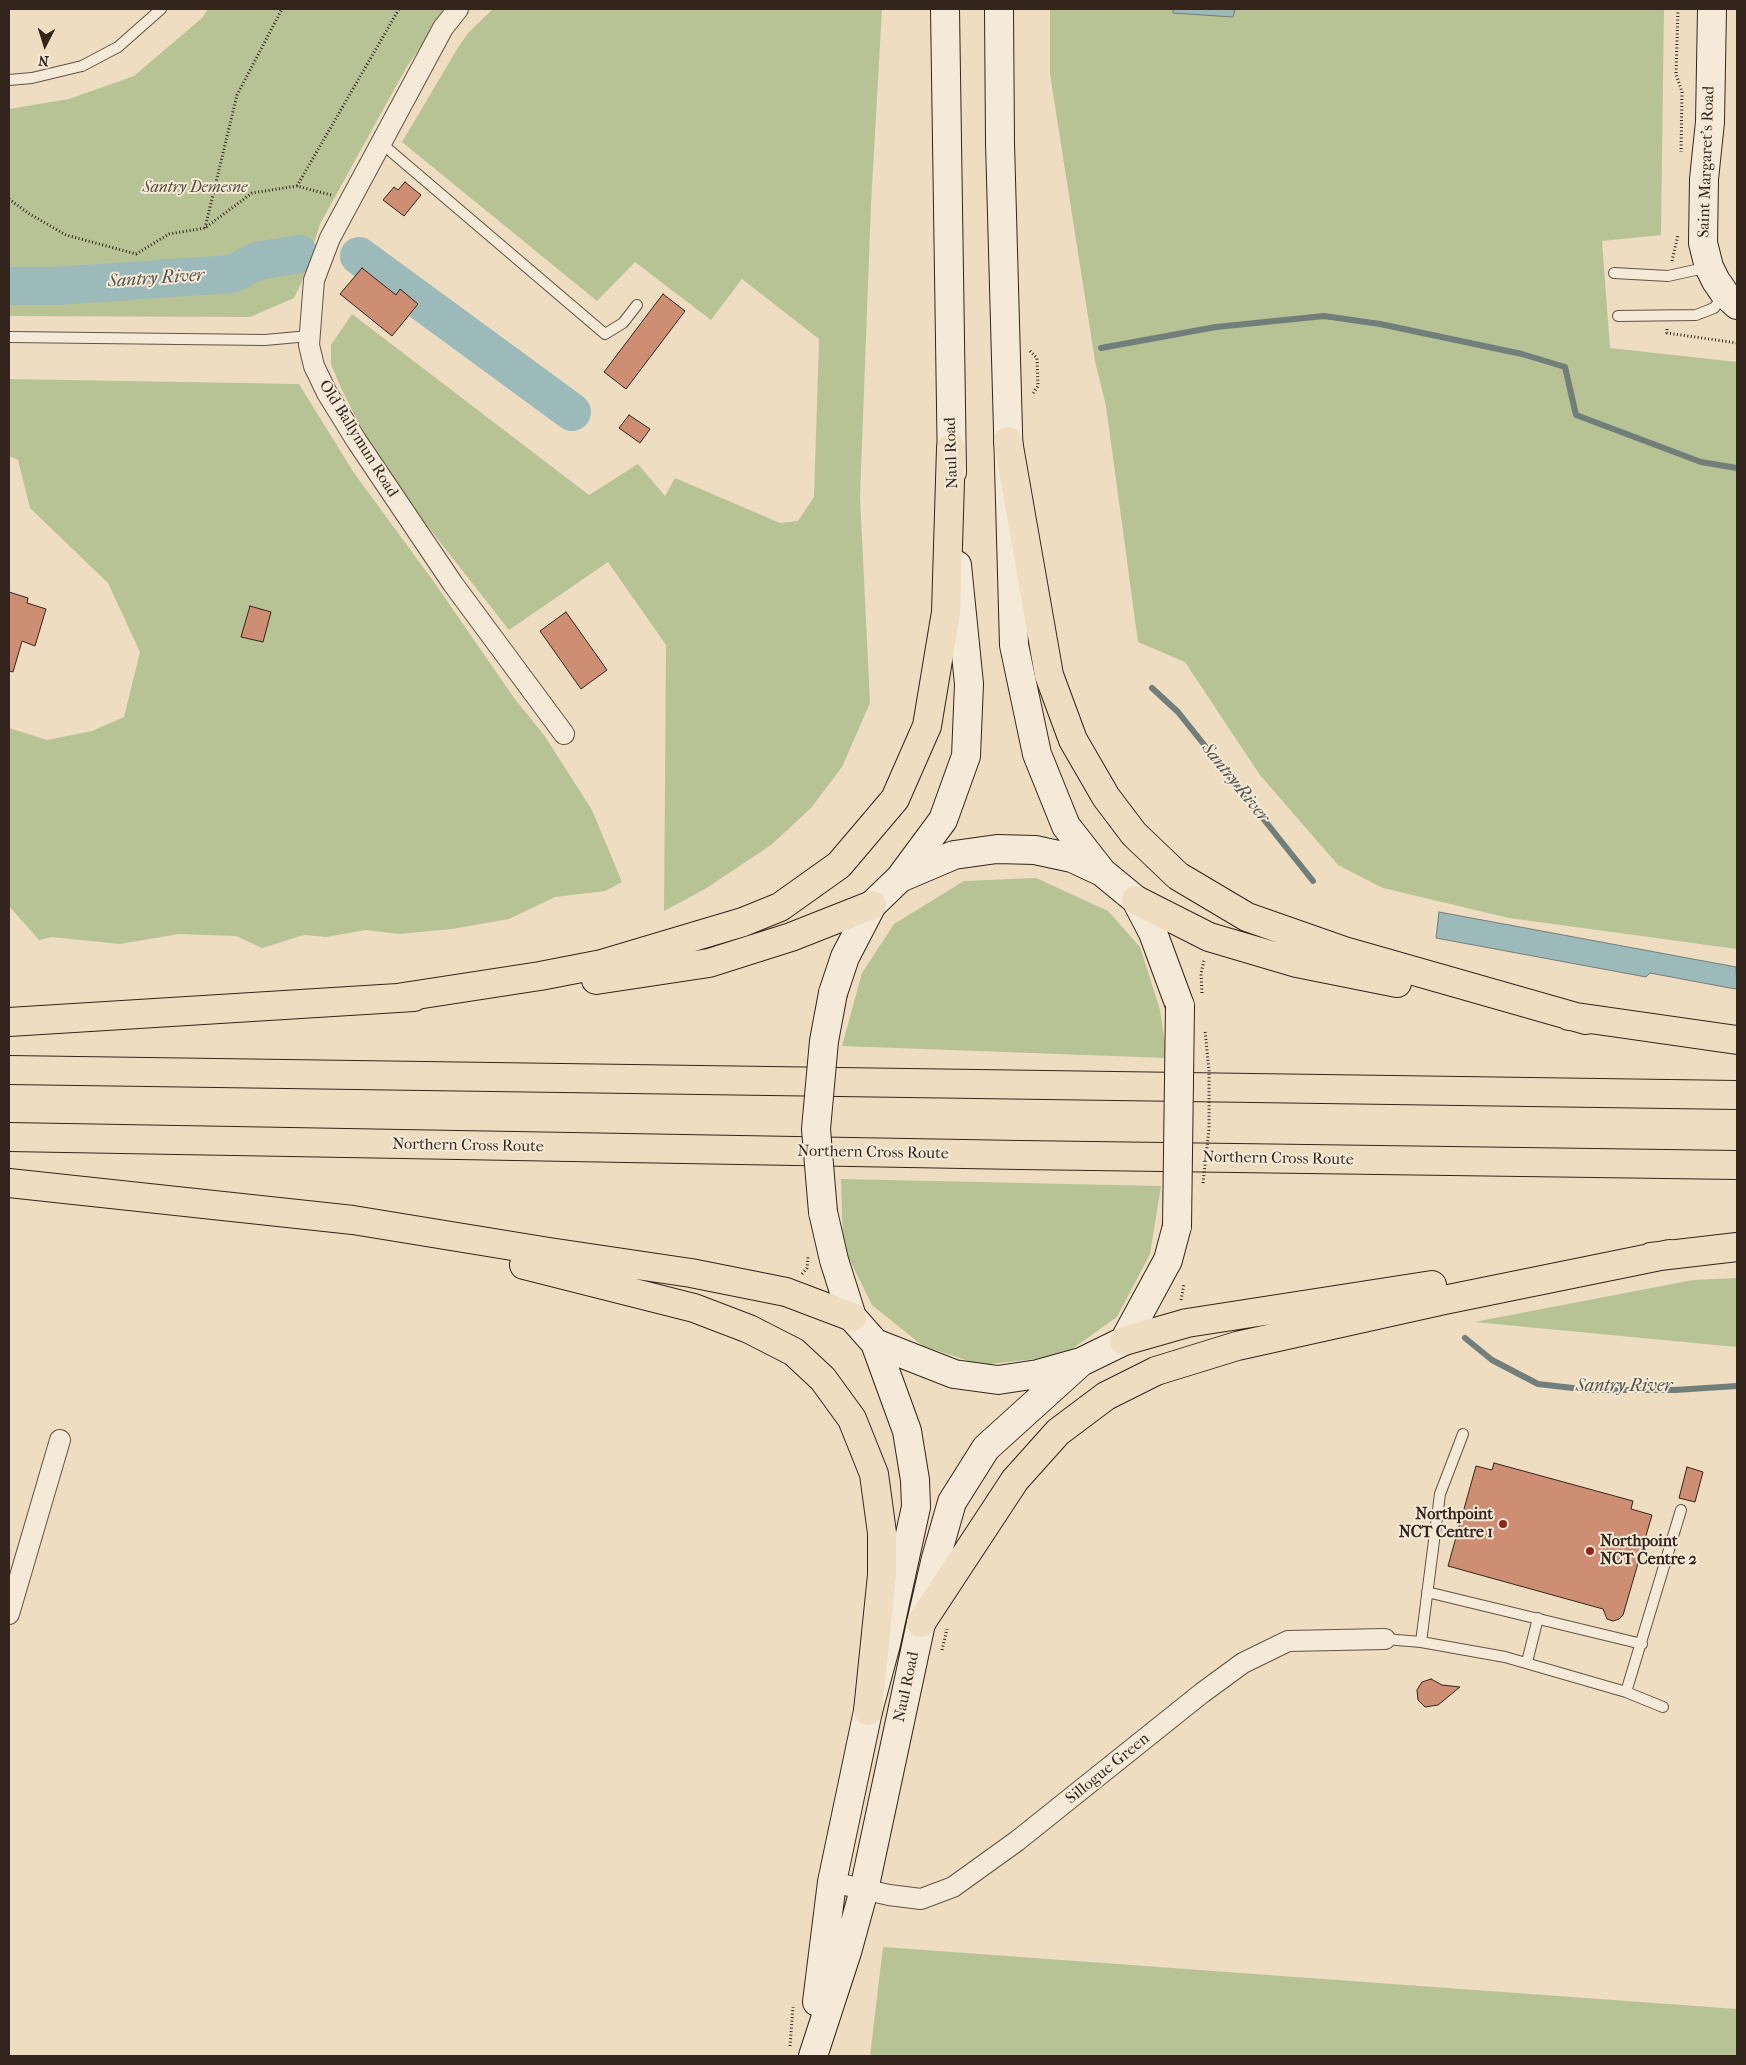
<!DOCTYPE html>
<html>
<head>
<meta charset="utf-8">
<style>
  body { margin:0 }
  #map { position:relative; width:1746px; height:2065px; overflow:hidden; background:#efddc2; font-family:"IM FELL French Canon",serif }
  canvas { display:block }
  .frame { position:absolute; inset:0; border:10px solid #33251b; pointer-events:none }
  .north { position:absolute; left:20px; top:20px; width:50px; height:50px; -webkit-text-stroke:4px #f5e9d7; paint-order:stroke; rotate:185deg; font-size:14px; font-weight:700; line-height:20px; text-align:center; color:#33251b }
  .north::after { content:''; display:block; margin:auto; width:18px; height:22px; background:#33251b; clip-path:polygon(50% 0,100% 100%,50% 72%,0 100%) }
</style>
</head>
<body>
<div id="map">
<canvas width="1746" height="2065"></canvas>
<div class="frame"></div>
<div class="north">N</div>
</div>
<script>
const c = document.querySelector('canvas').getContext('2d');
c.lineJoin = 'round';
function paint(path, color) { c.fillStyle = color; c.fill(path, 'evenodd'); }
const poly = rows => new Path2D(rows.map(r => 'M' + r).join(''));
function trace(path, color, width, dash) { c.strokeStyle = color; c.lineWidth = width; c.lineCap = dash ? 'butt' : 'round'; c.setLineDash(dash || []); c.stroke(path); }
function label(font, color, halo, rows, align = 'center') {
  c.font = font + ' "IM FELL French Canon",serif'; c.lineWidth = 4; c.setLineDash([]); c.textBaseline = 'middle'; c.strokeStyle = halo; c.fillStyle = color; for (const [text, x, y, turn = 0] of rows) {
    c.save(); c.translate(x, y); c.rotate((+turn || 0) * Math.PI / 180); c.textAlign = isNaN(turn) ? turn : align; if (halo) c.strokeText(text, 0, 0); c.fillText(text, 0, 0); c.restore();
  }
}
paint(poly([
  [208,9,447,9,406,68,320,224,301,284,294,298,250,317,9,316,9,109,69,99,134,76,202,18],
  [493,9,882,9,871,204,860,497,870,703,842,767,811,808,771,845,705,889,664,911,666,645,608,562,509,630,404,496,372,449,341,388,331,364,331,345,352,314,589,495,638,464,665,496,675,478,780,523,798,521,814,497,819,339,742,279,711,320,635,262,597,301,402,142,459,46,469,32],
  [1050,9,1664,9,1661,235,1602,241,1610,348,1737,362,1737,949,1509,918,1383,888,1338,865,1260,775,1185,662,1138,642,1106,406,1095,361,1050,74],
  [9,379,299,384,354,473,434,582,514,698,544,735,592,810,622,882,605,891,555,897,509,919,452,929,399,934,366,930,326,937,304,935,262,948,236,936,179,934,120,944,52,937,39,940,9,906,9,728,47,740,92,731,124,717,140,652,108,583,30,508,18,460,9,456],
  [1036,878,1108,911,1140,947,1160,1010,1167,1058,842,1046,862,973,894,924,964,881],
  [841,1179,1161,1186,1150,1254,1117,1317,1062,1356,981,1365,923,1346,872,1305,843,1246],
  [1737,1278,1737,1347,1474,1322,1693,1280],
  [883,1947,1737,2009,1737,2056,870,2056]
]), '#b7c295');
const water = poly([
  [1173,9,1235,9,1233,17,1173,13,1173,9],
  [1439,912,1736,967,1737,987,1735,989,1650,973,1646,977,1436,938,1439,912]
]);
paint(water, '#9cbaba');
trace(water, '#727e7a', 1);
trace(poly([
  [1101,348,1216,327,1324,316,1380,324,1522,354,1565,367,1576,415,1701,462,1737,468],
  [1152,688,1178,712,1313,881],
  [1465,1338,1492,1360,1538,1384,1590,1390,1675,1390,1737,1386]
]), '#727e7a', 6);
trace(poly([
  [359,256,572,412],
  [9,286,56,286,232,274,257,261,299,254]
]), '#9cbaba', 38);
const building = poly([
  [405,182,421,195,404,216,383,200,394,187,398,190,405,182],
  [362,268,396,295,400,289,418,304,392,336,340,294,362,268],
  [663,294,685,311,626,389,604,372,663,294],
  [629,415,650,429,640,443,619,428,629,415],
  [9,592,28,598,27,603,46,609,35,646,22,641,13,672,9,671,9,592],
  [250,606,271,612,263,642,241,637,250,606],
  [566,612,607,670,581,689,540,631,566,612],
  [1494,1463,1633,1501,1631,1509,1652,1515,1623,1615,1619,1619,1613,1621,1607,1619,1603,1609,1448,1566,1476,1466,1492,1470,1494,1463],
  [1687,1467,1703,1472,1695,1502,1679,1498,1687,1467],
  [1431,1679,1442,1685,1460,1687,1438,1705,1425,1707,1418,1700,1417,1690,1422,1682,1431,1679]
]);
paint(building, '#ce8e73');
trace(building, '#33251b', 1);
const service = poly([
  [9,80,32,78,82,66,118,47,161,9],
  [381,143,605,334,623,323,637,305],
  [1614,273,1668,276,1709,267],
  [1618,316,1696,315,1714,308,1724,295],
  [9,337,265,340,309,336],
  [1427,1592,1642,1644],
  [1385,1639,1421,1642,1505,1657,1626,1692,1663,1707],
  [1421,1642,1440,1494,1463,1434],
  [1527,1662,1538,1618],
  [1626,1692,1681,1510]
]);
const minor = poly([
  [458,9,443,28,330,238,314,280,309,345,314,366,327,393,356,440,453,584,564,734],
  [9,1614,60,1440],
  [832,1882,889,1895,921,1899,953,1887,1017,1841,1202,1693,1243,1663,1288,1641,1385,1639]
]);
const secondary = poly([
  [945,9,952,472],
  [999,9,1000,143,1014,645,1037,754,1066,826,1102,872],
  [1712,9,1710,122,1704,179,1703,243,1709,267,1716,281,1725,294,1737,305],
  [900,878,943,820,966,756,969,684,957,565],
  [833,993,845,957,872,905,900,878,954,855,997,849,1035,850,1072,858,1102,872,1136,900,1153,933,1180,1006],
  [823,1212,834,1260,852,1317,875,1343,954,1374,998,1380,1038,1374,1081,1362,1124,1341,1168,1260,1177,1226],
  [817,2002,832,1882,868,1711,886,1644,916,1507,915,1480,907,1431,875,1343],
  [813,2056,847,1952,864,1890,921,1623,936,1558,952,1502,986,1448,1081,1362]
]);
const motorway = poly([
  [1008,441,1049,675,1073,740,1106,797,1134,834,1178,876,1247,917,1344,951,1586,1020],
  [1136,900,1209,937,1297,963,1397,983],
  [596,980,709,963,791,937,872,905],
  [397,998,540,976,602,964,743,922,780,907,839,865,895,799,927,726,946,612,951,448],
  [1569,1016,1737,1040],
  [9,1022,414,997],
  [9,1070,1737,1095],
  [9,1137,1020,1155,1737,1165],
  [9,1183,353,1220,549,1252,691,1273,786,1292,852,1317],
  [1651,1257,1737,1247],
  [524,1265,694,1308,749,1329,794,1352,823,1379,852,1419,874,1474,882,1533,882,1575,868,1711],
  [1124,1341,1187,1323,1432,1285],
  [921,1623,1015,1480,1058,1432,1106,1396,1156,1371,1237,1346,1444,1300,1670,1254]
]);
trace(service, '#625345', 12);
trace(minor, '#625345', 22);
trace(secondary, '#33251b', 30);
trace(motorway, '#33251b', 30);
trace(poly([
  [1678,9,1676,74,1682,92,1681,152],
  [297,186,399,9],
  [9,199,28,213,66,235,136,254,169,234,205,228,252,193,297,186,331,195],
  [205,228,237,95,282,9],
  [1672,261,1678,235],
  [1667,329,1667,333,1737,343],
  [1030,351,1037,358,1038,386,1032,395],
  [1202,993,1201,974,1204,960],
  [802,1274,807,1268,808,1257],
  [1181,1300,1184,1284],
  [942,1650,947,1629],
  [790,2046,793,2007]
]), '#33251b', 3, [1, 2.5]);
trace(service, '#f5e9d7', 10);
trace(minor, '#f5e9d7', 20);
trace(secondary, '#f5e9d7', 28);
trace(motorway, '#efddc2', 28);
const secondaryBridge = poly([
  [823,1212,816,1129,824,1041,833,993],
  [1177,1226,1180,1006]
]);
trace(secondaryBridge, '#33251b', 30, []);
trace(poly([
  [1203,1183,1209,1129,1209,1071,1205,1030]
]), '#33251b', 3, [1, 2.5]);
trace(secondaryBridge, '#f5e9d7', 28);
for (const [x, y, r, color] of [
  [1503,1524,5,"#8f2418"],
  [1590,1551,5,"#8f2418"]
]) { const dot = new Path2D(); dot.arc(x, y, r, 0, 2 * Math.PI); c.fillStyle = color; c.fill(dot); trace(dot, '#f5e9d7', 2); }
label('16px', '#33251b', '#f5e9d7', [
  ["Saint Margaret's Road",1707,162,-88],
  ["Old Ballymun Road",358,439,58],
  ["Naul Road",952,453,-92],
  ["Northern Cross Route",468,1146,1],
  ["Northern Cross Route",873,1153,1],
  ["Northern Cross Route",1278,1159,1],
  ["Naul Road",907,1687,-78],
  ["Sillogue Green",1108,1769,-39]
]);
label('italic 16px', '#544c3a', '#f5e9d7', [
  ["Santry Demesne",195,188]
]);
label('bold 16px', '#33251b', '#f5e9d7', [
  ["Northpoint",1493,1515],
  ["NCT Centre 1",1493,1533],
  ["Northpoint",1600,1542,"left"],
  ["NCT Centre 2",1600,1560,"left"]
], 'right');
label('italic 18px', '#52524b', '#f5e9d7', [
  ["Santry River",156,279,-4],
  ["Santry River",1235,783,51],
  ["Santry River",1624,1387]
]);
</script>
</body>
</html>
